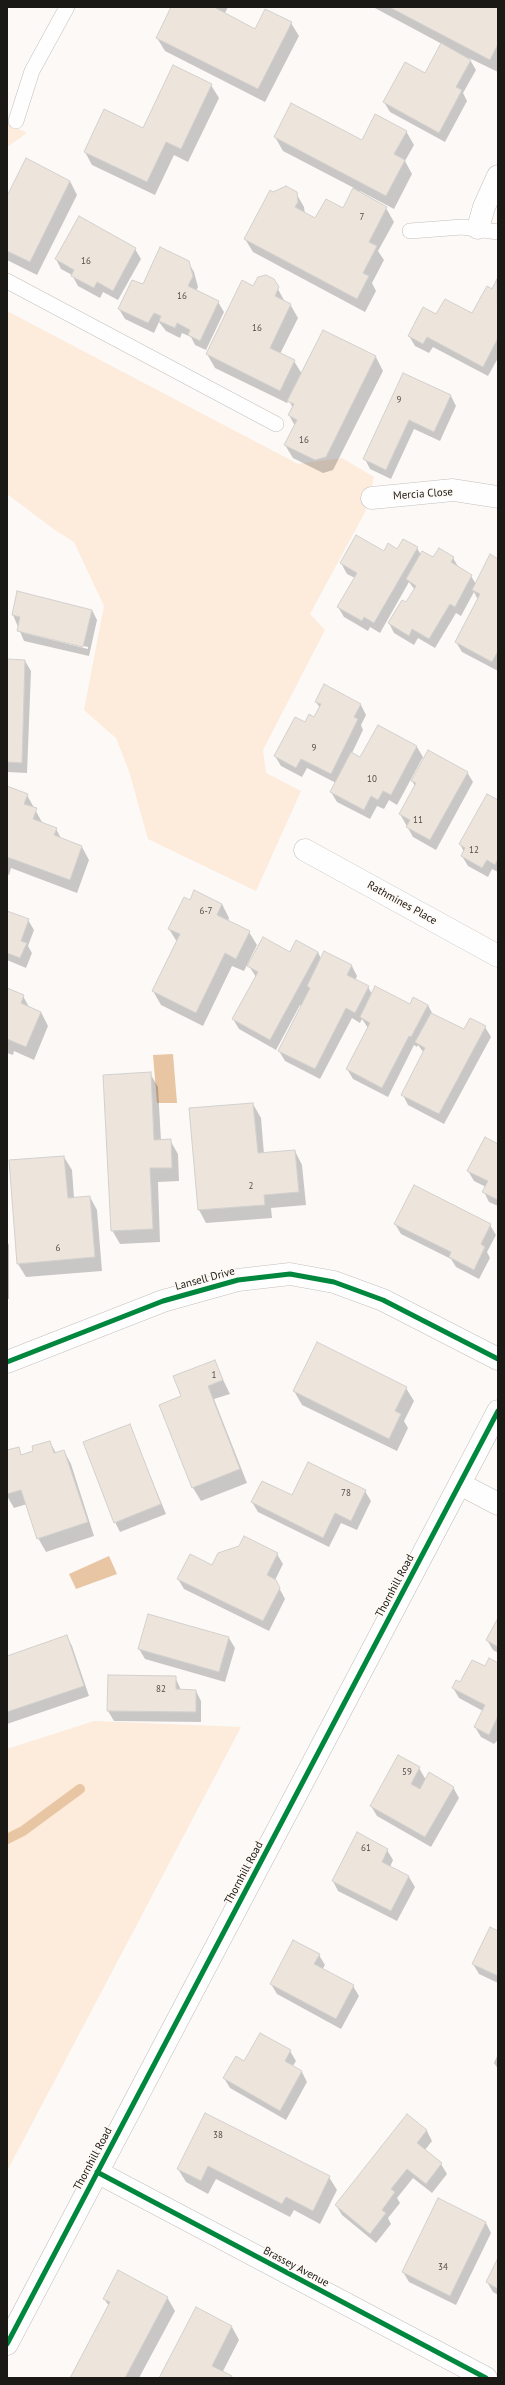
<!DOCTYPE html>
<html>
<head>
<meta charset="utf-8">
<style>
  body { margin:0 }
  #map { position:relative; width:505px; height:2385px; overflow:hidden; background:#fcf9f7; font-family:"PT Sans",sans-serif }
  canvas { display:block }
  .frame { position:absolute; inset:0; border:8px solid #1b1916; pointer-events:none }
</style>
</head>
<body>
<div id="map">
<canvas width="505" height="2385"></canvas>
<div class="frame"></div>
</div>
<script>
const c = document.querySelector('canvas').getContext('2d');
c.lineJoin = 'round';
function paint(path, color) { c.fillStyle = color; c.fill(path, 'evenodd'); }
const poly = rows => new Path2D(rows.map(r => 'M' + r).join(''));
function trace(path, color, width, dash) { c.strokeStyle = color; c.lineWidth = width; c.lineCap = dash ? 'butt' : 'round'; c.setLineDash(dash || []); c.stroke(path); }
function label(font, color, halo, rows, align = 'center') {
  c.font = font + ' "PT Sans",sans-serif'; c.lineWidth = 3; c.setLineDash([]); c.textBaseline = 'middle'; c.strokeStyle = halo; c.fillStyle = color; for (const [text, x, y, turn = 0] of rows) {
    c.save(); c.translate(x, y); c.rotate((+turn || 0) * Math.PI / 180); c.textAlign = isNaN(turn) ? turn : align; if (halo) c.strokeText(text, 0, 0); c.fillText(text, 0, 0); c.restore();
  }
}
paint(poly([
  [7,123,27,133,7,147],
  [7,311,298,464,342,458,374,477,365,512,310,614,325,630,263,750,266,773,301,791,256,891,148,839,129,771,116,738,84,710,104,606,74,542,55,530,7,494],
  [94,1721,241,1727,7,2171,7,1749]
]), '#fdebdb');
paint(poly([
  [173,1054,177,1103,157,1103,153,1055],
  [109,1556,117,1574,76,1589,69,1574]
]), '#e9c6a3');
paint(poly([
  [173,7,228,7,224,15,255,31,291,23,299,36,265,102,165,51,157,38],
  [373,7,498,7,498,72,469,58,476,70,463,93,467,101,445,142,390,112,384,102,425,74,442,44],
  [211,85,219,98,188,162,174,155,155,195,92,165,85,152,143,129],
  [406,131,414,145,405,161,412,174,394,209,360,191,359,193,386,208,394,222,378,251,384,260,372,283,376,291,365,312,253,252,245,239,273,193,296,193,304,207,305,214,315,220,343,209,354,188,283,151,275,137,362,141],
  [70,181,77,195,37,275,7,260,7,192,9,195],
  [135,249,141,259,118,300,103,292,100,298,78,286,72,275,61,269,56,259],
  [188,262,194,272,198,287,196,291,218,302,224,312,206,350,195,345,191,337,182,333,180,338,166,331,159,322,154,333,125,319,119,309,143,286],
  [273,280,285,302,290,304,298,318,280,354,294,361,302,374,324,331,376,357,383,371,333,470,323,473,293,458,285,445,295,426,289,415,293,408,289,401,287,403,215,368,207,354,254,287],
  [498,280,498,358,488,376,433,347,429,353,415,346,409,336,437,316,473,314],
  [404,374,451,396,456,406,440,441,414,429,391,479,370,469,365,459],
  [417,548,421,555,434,559,440,550,453,558,459,568,471,576,476,584,498,560,498,671,462,652,456,642,478,600,474,592,461,616,456,613,435,648,418,638,414,645,394,633,389,623,402,602,406,604,415,590,409,582,380,633,370,627,368,631,344,617,338,607,355,578,347,574,341,563,384,552],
  [92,610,97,620,89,656,24,641,13,615],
  [24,631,88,647,88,649,24,633],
  [7,660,25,661,31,671,27,773,7,772],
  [316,702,361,705,366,715,361,725,363,730,352,753,361,758,378,726,417,747,423,757,397,805,389,800,384,809,377,806,370,819,337,802,331,792,336,783,307,768,302,777,281,766,275,756,306,724,315,718,320,708],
  [467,772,473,782,436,850,413,837,400,814,415,786,412,781],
  [7,787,27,795,43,824,56,829,62,840,82,847,89,860,77,893,11,868,9,875,7,874],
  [498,801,498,872,492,869,488,877,468,866,462,856,464,852,460,844],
  [190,902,222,904,229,918,228,921,249,932,257,945,244,971,232,966,203,1026,161,1005,153,991,177,942,169,929],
  [7,912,28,920,34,930,28,946,32,953,26,968,7,960],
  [318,952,321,959,325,952,352,966,357,976,355,981,368,987,372,994,410,1006,428,1005,433,1015,464,1031,485,1027,491,1037,444,1124,408,1105,403,1095,424,1053,418,1045,417,1047,414,1045,388,1097,353,1079,347,1069,368,1028,362,1019,360,1023,352,1018,320,1079,285,1061,279,1051,302,1006,300,1005,276,1050,239,1029,233,1019,256,977,249,966,290,953],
  [7,989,23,996,29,1007,41,1012,48,1026,34,1060,14,1051,13,1055,7,1053],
  [150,1073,158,1087,161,1141,170,1140,178,1154,179,1181,158,1182,160,1242,120,1244,112,1230],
  [253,1104,261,1118,264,1154,295,1151,302,1165,306,1205,271,1208,272,1218,206,1223,199,1210,190,1109],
  [498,1145,498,1206,489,1202,484,1192,486,1187,474,1181,468,1171],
  [64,1157,72,1170,74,1198,90,1197,97,1210,102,1271,26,1277,18,1264],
  [395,1224,490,1225,496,1235,487,1252,490,1258,479,1279,456,1267,451,1259,401,1234],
  [7,1241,9,1245,9,1299,7,1299],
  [214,1361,230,1394,214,1399,247,1483,201,1501,193,1488,160,1405,182,1397],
  [406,1388,414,1401,404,1421,408,1428,397,1451,302,1405,294,1391],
  [129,1425,166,1514,120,1532,115,1522],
  [50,1442,56,1453,64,1451,71,1464,94,1536,46,1552,38,1538,27,1504,14,1508,7,1496,7,1451,18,1448,22,1456,35,1452],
  [365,1491,371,1501,357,1530,341,1523,329,1547,258,1512,252,1502],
  [277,1554,283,1564,275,1580,285,1599,269,1631,184,1589,178,1579,212,1566],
  [498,1620,498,1653,493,1650,487,1640],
  [67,1636,72,1646,89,1696,7,1724,7,1657],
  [229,1638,235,1648,225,1682,145,1659,139,1649],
  [498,1664,498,1740,494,1744,481,1737,475,1727,483,1711,459,1698,453,1688,485,1667],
  [175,1677,181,1690,196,1691,201,1701,201,1722,114,1721,108,1711],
  [419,1768,426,1780,453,1787,459,1798,431,1847,377,1816,371,1806],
  [387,1850,393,1860,390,1867,409,1877,415,1887,397,1921,338,1891,333,1881],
  [498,1932,498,1983,479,1974,473,1964],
  [319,1955,325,1965,322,1970,353,1986,359,1996,341,2029,277,1994,271,1984],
  [290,2051,296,2061,292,2067,302,2072,307,2082,286,2120,230,2088,224,2078,244,2062],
  [498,2054,498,2069,494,2063],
  [206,2114,329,2177,337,2190,320,2224,294,2210,290,2217,216,2179,208,2194,186,2182,178,2169],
  [407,2115,427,2131,432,2141,425,2150,441,2164,447,2174,432,2193,413,2178,397,2198,400,2203,388,2218,391,2224,376,2243,342,2215,336,2205],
  [486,2223,491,2233,456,2305,409,2282,403,2272],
  [498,2261,498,2295,493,2292,487,2282],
  [167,2297,175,2311,139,2378,71,2378,109,2306,104,2299],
  [196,2308,232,2327,239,2340,222,2373,231,2378,160,2378]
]), '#0003');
trace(poly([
  [7,1839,23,1831,80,1789]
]), '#e9c6a3', 10);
const building = poly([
  [171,7,214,7,255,29,265,9,292,22,258,89,156,38,171,7],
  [389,7,498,7,498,44,490,60,389,7],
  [441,43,471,60,456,87,462,90,439,133,383,102,405,62,425,73,441,43],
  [173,65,212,84,181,149,166,142,147,182,84,152,104,109,143,128,173,65],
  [291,103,362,140,375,114,407,131,394,154,405,160,386,196,274,137,291,103],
  [26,158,70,181,30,262,7,251,7,196,26,158],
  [286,186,297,192,298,202,295,207,315,218,326,199,343,208,353,188,387,207,369,242,377,246,363,273,369,276,357,299,244,239,270,190,273,192,286,186],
  [79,216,136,248,113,291,97,282,94,288,71,276,74,270,55,259,79,216],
  [160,247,189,261,193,276,188,286,219,301,200,341,188,335,190,330,177,323,175,328,159,321,161,316,154,313,148,323,118,309,132,280,143,284,160,247],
  [266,275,274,279,279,287,275,296,291,304,270,348,295,360,280,391,206,354,242,280,253,286,258,277,266,275],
  [497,279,498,338,483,367,427,337,423,344,408,336,423,307,436,314,445,299,472,313,487,286,492,289,497,279],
  [323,330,376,356,326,457,315,460,284,445,297,420,288,415,294,404,287,401,323,330],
  [403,373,451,395,434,432,409,420,386,470,363,459,403,373],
  [356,535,384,551,388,543,397,549,403,539,418,547,374,623,364,617,362,621,337,607,357,573,340,563,356,535],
  [439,548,454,557,451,562,472,575,455,607,450,604,429,639,412,629,409,636,388,623,402,600,406,602,416,586,406,579,422,551,433,557,439,548],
  [490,554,498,559,498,651,492,662,455,642,480,594,472,590,490,554],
  [17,591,92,610,83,647,17,631,20,617,12,615,17,591],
  [7,659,25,660,22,763,7,762,7,659],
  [324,684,361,704,354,717,358,719,331,774,301,759,296,768,274,756,295,717,305,722,309,714,314,717,321,704,315,702,324,684],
  [378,725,417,746,391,795,383,791,378,800,371,796,364,810,330,792,351,752,360,757,378,725],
  [428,750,468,772,430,840,406,827,410,820,399,814,416,783,411,781,428,750],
  [7,786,28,794,24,804,37,808,33,819,57,828,54,835,82,846,70,880,7,857,7,786],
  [487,794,498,800,498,859,495,865,487,860,482,868,461,856,465,848,459,844,487,794],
  [194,890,222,904,217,915,250,931,236,959,225,953,196,1013,152,991,180,934,168,929,184,897,190,900,194,890],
  [7,911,29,919,21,941,27,943,20,958,7,953,7,911],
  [263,937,290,952,296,940,318,952,270,1040,232,1019,258,972,247,966,263,937],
  [324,951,352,965,347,975,369,986,355,1013,346,1008,315,1069,278,1051,310,988,307,986,324,951],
  [375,986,410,1004,413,997,428,1005,411,1037,409,1036,382,1088,346,1069,370,1023,360,1017,375,986],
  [7,988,24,995,21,1003,41,1012,26,1047,7,1039,7,988],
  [431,1013,464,1029,470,1018,486,1026,439,1114,401,1095,425,1048,415,1042,431,1013],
  [151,1072,154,1140,171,1139,172,1168,150,1168,153,1229,111,1231,103,1075,151,1072],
  [253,1103,258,1153,295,1150,299,1192,264,1195,265,1205,198,1210,189,1108,253,1103],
  [485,1137,498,1144,498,1200,482,1192,488,1181,467,1171,485,1137],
  [64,1156,68,1198,90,1196,95,1257,17,1264,9,1160,64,1156],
  [414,1185,491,1224,481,1244,485,1247,474,1270,449,1257,451,1252,394,1224,414,1185],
  [317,1342,407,1387,395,1411,401,1414,389,1439,293,1391,317,1342],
  [215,1360,223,1380,208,1386,240,1469,192,1488,159,1405,181,1396,173,1376,215,1360],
  [130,1424,161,1504,114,1523,83,1442,130,1424],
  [50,1441,54,1453,64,1450,88,1522,37,1539,21,1490,7,1494,7,1450,19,1447,21,1455,33,1451,32,1446,50,1441],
  [308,1462,366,1490,351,1521,335,1513,323,1538,251,1502,262,1481,292,1495,308,1462],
  [244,1536,278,1553,267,1575,276,1580,280,1588,263,1621,177,1579,190,1554,212,1565,218,1553,239,1546,244,1536],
  [148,1614,229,1637,219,1672,138,1649,148,1614],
  [498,1618,498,1647,486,1640,498,1618],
  [67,1635,84,1686,7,1712,7,1656,67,1635],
  [489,1658,498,1663,498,1716,489,1735,474,1727,485,1705,452,1688,456,1680,460,1682,472,1660,485,1666,489,1658],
  [108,1675,176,1676,176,1689,196,1690,196,1712,107,1711,108,1675],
  [398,1755,420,1767,411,1784,420,1789,429,1772,454,1787,425,1837,370,1806,398,1755],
  [357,1832,388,1849,382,1862,409,1876,391,1911,332,1881,357,1832],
  [490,1927,498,1931,498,1976,472,1964,490,1927],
  [293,1940,320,1954,314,1964,354,1985,336,2019,270,1984,293,1940],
  [260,2033,291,2050,285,2061,302,2071,280,2111,223,2078,236,2056,244,2061,260,2033],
  [205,2113,330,2176,313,2211,286,2197,282,2204,208,2166,201,2181,177,2169,205,2113],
  [407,2114,427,2130,417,2143,442,2163,426,2184,407,2169,391,2189,395,2192,382,2210,386,2213,370,2234,335,2205,407,2114],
  [438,2198,486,2222,450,2296,402,2272,438,2198],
  [498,2258,498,2289,486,2282,498,2258],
  [118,2270,168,2297,125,2378,70,2378,110,2302,103,2299,118,2270],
  [196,2307,232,2326,212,2366,232,2376,231,2378,159,2378,196,2307]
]);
paint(building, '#ede4db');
trace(building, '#d2d0ce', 1);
const service = poly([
  [16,121,32,71,67,7],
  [410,231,462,227,498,232],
  [7,281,276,424]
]);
const minor = poly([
  [478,228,484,207,498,176],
  [372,498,453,490,498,497],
  [305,850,498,956],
  [7,1362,163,1301,238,1280,290,1274,334,1282,383,1300,498,1359],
  [460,1484,498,1504],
  [97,2172,486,2378]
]);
const tertiary = poly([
  [7,2344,498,1411]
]);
trace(service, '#c2c0be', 16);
trace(minor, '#c2c0be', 23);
trace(tertiary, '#c2c0be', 23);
trace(service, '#fffefe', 15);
trace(minor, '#fffefe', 22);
trace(tertiary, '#fffefe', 22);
trace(poly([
  [7,1362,163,1301,238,1280,290,1274,334,1282,383,1300,498,1359],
  [97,2172,486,2378],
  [7,2344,498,1411]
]), '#00873e', 5);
label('9px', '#504c47', null, [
  ["7",362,217],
  ["16",86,261],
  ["16",182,296],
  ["16",257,328],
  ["9",399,400],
  ["16",304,440],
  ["9",314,748],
  ["10",372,779],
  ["11",418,820],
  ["12",474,850],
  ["6-7",206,911],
  ["2",251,1186],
  ["6",58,1248],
  ["1",214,1375],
  ["78",346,1493],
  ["82",161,1689],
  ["59",407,1772],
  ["61",366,1848],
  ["38",218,2135],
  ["34",443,2267]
]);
label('11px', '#1b1916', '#fff9f4', [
  ["Mercia Close",423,494,-4],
  ["Rathmines Place",402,903,29],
  ["Lansell Drive",205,1279,-15],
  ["Thornhill Road",395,1586,-62],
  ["Thornhill Road",244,1873,-62],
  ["Thornhill Road",93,2159,-62],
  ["Brassey Avenue",296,2267,28]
]);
</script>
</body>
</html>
